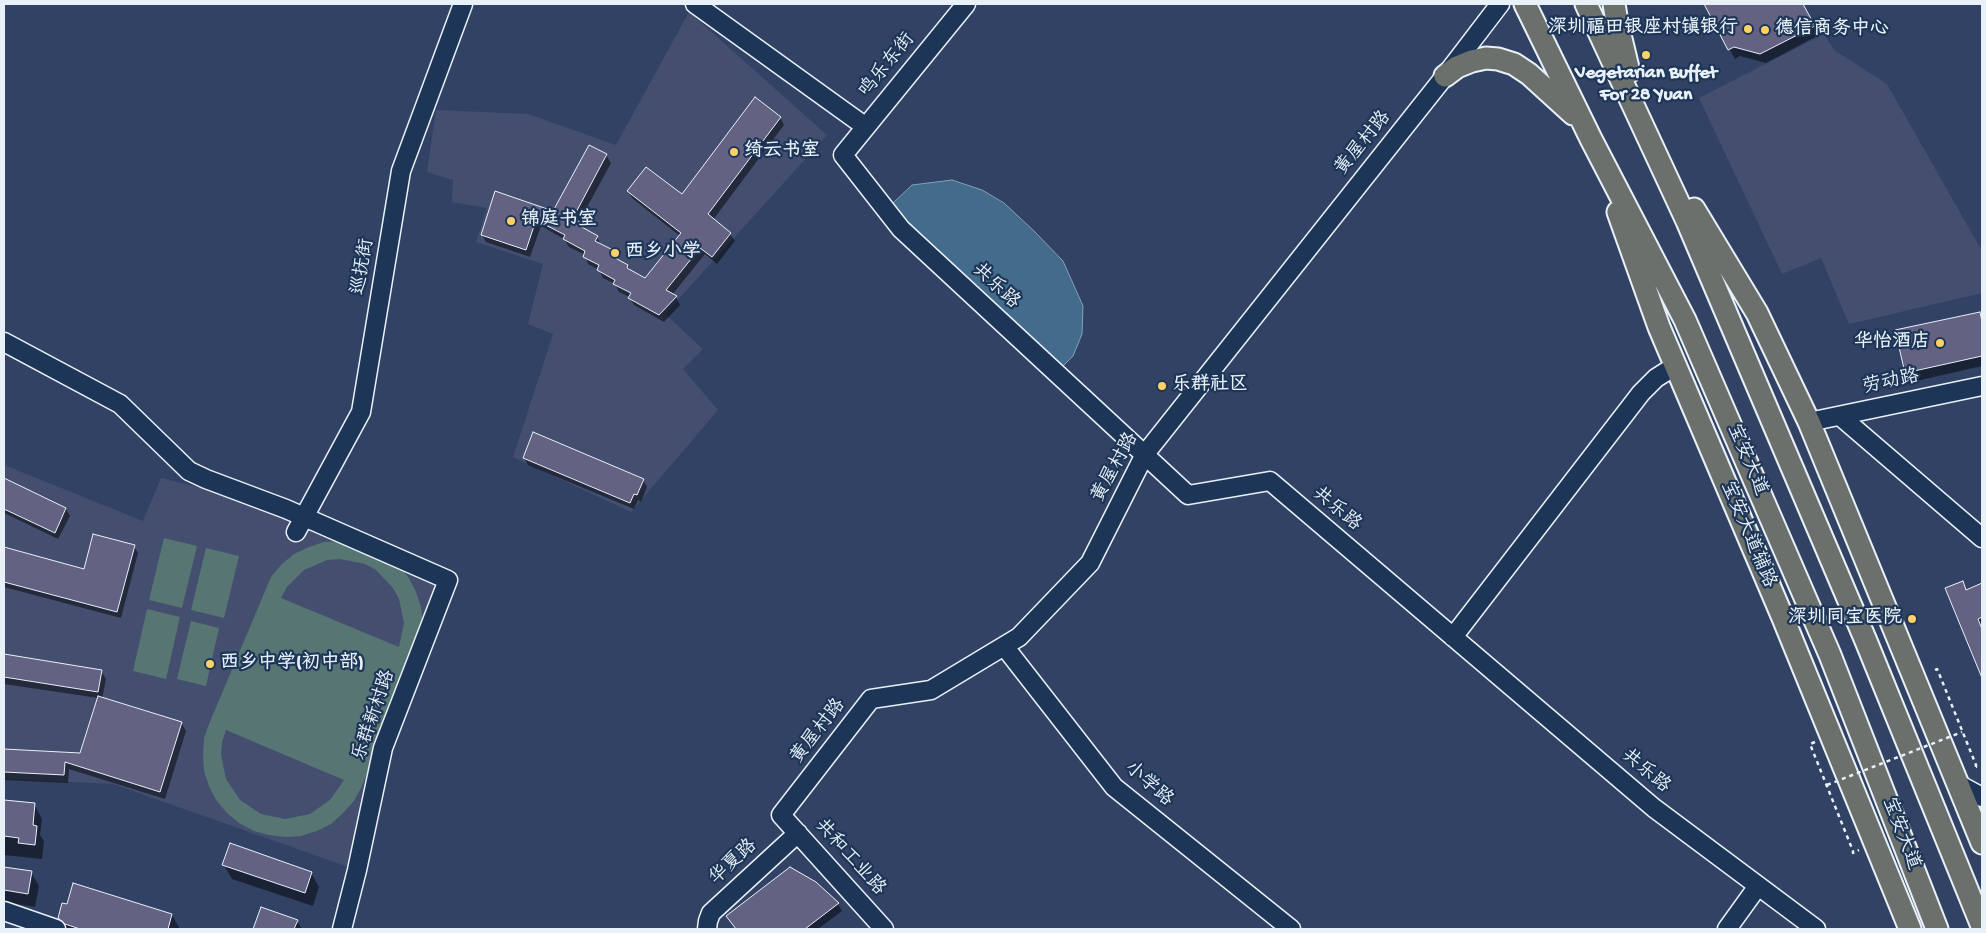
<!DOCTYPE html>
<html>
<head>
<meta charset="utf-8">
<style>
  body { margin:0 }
  #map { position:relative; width:1986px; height:933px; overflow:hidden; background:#324264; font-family:"Gochi Hand",sans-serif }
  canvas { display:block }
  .frame { position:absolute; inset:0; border:5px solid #e8f1f8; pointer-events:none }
</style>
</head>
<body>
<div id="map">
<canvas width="1986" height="933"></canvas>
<div class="frame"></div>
</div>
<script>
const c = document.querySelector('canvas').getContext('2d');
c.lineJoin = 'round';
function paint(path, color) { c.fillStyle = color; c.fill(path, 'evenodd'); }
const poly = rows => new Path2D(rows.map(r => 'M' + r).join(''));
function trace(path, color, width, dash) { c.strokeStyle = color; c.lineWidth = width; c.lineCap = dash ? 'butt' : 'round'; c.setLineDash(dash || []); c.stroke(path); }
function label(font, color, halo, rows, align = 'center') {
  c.font = font + ' "Gochi Hand","LXGW WenKai TC",sans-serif'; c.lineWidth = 4.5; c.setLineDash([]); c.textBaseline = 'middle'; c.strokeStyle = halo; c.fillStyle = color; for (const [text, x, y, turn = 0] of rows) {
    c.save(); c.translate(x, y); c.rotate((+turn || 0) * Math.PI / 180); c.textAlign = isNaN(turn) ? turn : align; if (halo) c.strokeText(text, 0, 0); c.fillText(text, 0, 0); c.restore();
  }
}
paint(poly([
  [689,12,827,135,665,314,703,349,683,369,718,410,631,512,513,457,553,334,528,324,543,264,476,242,487,208,452,202,453,180,427,172,436,110,528,114,616,145],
  [1824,34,1834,50,1887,84,1982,251,1982,293,1849,324,1821,258,1782,274,1699,98],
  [4,465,143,521,161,478,286,509,448,580,383,748,357,870,113,784,4,779]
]), '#444f70');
paint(poly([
  [164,538,197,546,182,608,149,600],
  [340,541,398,565,409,578,416,592,421,607,423,623,417,654,361,788,354,801,343,813,331,824,317,831,301,836,285,837,269,835,254,831,239,823,227,813,216,800,209,786,204,771,203,754,204,738,209,724,271,577,282,564,294,554,309,547,324,542],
  [340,559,365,564,376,570,393,588,399,599,404,623,399,647,281,598,287,587,304,570,327,560],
  [226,730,344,780,330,800,310,814,285,819,261,814,240,800,226,779,221,755,222,742],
  [206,548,239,556,224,618,191,610],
  [147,609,180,617,166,679,133,671],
  [191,621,219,628,206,686,177,679]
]), '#577573');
const water = poly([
  [952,180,982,190,1004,203,1034,231,1063,261,1083,306,1082,334,1073,356,1060,369,905,222,892,204,912,185,952,180]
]);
paint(water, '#436b8b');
trace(water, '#85a1b7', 1);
paint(poly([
  [1705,4,1802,4,1819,35,1766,63,1740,56,1735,59],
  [780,117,784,125,713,220,730,234,735,241,717,264,705,254,672,295,676,297,680,305,664,322,634,305,629,297,619,292,615,284,603,278,599,270,588,264,585,255,569,247,564,239,541,226,530,257,486,242,482,235,554,212,589,146,606,155,611,163,579,222,585,230,597,237,601,245,612,251,616,259,628,265,631,272,645,280,680,236,633,199,628,191,682,196],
  [1979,313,1982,318,1982,366,1912,382,1906,372],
  [524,458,643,480,647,487,641,502,638,500,634,509,528,465],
  [4,480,66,509,70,516,58,539,4,513],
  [134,546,138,553,121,618,4,587,4,549,85,570],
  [1962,583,1967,591,1982,584,1982,675,1947,589],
  [4,655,101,671,106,679,102,699,182,724,186,731,165,799,69,769,68,783,4,780,4,750,81,754,98,698,4,684],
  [4,801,34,804,42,819,40,835,44,841,42,859,4,855],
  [224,865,311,873,319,887,313,906,232,879],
  [4,868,31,872,39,886,35,907,4,902],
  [816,883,838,904,842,911,818,929,736,929,728,916],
  [68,906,172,915,180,929,65,929,59,918],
  [297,921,302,929,255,928]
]), '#0007');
const building = poly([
  [1704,4,1803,4,1815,26,1760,54,1734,47,1728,50,1704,4],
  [755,97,781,117,708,214,731,233,712,257,700,248,666,290,677,296,659,315,628,298,631,293,613,284,615,280,597,270,599,265,583,257,585,251,563,239,565,235,536,220,526,250,481,235,495,191,553,211,589,145,607,154,573,218,582,223,580,226,598,236,595,241,613,250,610,255,628,265,627,268,645,278,681,233,627,191,646,167,682,194,755,97],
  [1980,312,1982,322,1982,356,1905,373,1895,330,1980,312],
  [533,432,644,479,637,495,634,494,630,503,523,458,533,432],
  [4,478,66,508,55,533,4,509,4,478],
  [93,534,135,545,117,612,4,582,4,547,84,569,93,534],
  [1963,581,1966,590,1982,583,1982,617,1978,619,1982,629,1982,678,1945,588,1963,581],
  [4,654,102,670,98,692,4,677,4,654],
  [98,696,182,722,160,792,65,762,64,775,4,772,4,749,80,753,98,696],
  [4,800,35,803,33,825,37,826,35,845,18,843,19,838,4,836,4,800],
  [230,843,312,872,305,893,222,865,230,843],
  [4,867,32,871,28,894,4,890,4,867],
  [790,867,816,882,839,903,805,929,736,929,726,916,790,867],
  [73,883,172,914,168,929,80,929,65,924,58,918,62,903,67,904,73,883],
  [261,907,298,920,294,929,253,929,261,907]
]);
paint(building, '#646282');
trace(building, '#e8f1f8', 1);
const minor = poly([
  [695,4,866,127],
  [966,4,843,155,901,229,1188,495,1270,481,1654,808,1816,929],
  [4,342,120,404,189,471,206,479,286,509,448,580,383,748,357,870,342,929],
  [1840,416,1982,538],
  [1809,422,1982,386],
  [296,532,361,412,401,171,463,4],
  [1453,637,1641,393,1656,378,1675,366],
  [1004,646,1114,787,1291,929],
  [1958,784,1982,797],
  [4,911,56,929],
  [707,929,708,921,711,913,798,833],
  [884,929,781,815,871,699,931,690,1019,637,1090,563,1145,454,1445,76,1500,4],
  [1727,929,1758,886]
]);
const major = poly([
  [1525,4,1591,139,1685,320,1830,655,1937,929],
  [1586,4,1687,221,1866,641,1982,926],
  [1614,4,1617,22,1629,72],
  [1445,76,1457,67,1472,61,1486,58,1498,59,1514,64,1529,74,1573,114],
  [1694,209,1757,313,1809,422,1982,843],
  [1618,212,1659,327,1783,618,1910,929]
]);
trace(minor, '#e8f1f8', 21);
trace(major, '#e8f1f8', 25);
trace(poly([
  [1935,670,1937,669,1938,671,1976,765,1976,767,1973,768],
  [1815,742,1810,744,1853,851,1853,853,1859,850]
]), '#e8f1f8', 2.5, [4, 4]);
trace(minor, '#1d3557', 18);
trace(major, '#6c706d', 21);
trace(poly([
  [1827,785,1962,732]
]), '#e8f1f8', 2.5, [4, 4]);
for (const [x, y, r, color] of [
  [1748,29,5,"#ffd166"],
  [1765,30,5,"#ffd166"],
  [1646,55,5,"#ffd166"],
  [734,152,5,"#ffd166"],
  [511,221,5,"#ffd166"],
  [615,253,5,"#ffd166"],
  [1940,343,5,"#ffd166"],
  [1162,386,5,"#ffd166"],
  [1912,619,5,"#ffd166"],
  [210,664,5,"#ffd166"]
]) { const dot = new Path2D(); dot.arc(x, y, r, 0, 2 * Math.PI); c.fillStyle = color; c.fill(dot); trace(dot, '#1d3557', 2); }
label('bold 19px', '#e8f1f8', '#1d3557', [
  ["深圳福田银座村镇银行",1738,29,"right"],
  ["德信商务中心",1775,30],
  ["Vegetarian Buffet",1646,74,"center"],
  ["For 28 Yuan",1646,96,"center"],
  ["绮云书室",744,152],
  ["锦庭书室",521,221],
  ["西乡小学",625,253],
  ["华怡酒店",1930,343,"right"],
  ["乐群社区",1172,386],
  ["深圳同宝医院",1902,619,"right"],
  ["西乡中学(初中部)",220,664]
], 'left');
label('19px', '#e8f1f8', '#1d3557', [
  ["鸣乐东街",888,66,-51],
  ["黄屋村路",1364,144,-51],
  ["巡抚街",364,267,-80],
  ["共乐路",995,287,43],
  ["劳动路",1891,383,-12],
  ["宝安大道",1746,460,67],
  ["黄屋村路",1116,468,-61],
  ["共乐路",1336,510,40],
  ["宝安大道辅路",1747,535,67],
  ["乐群新村路",375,716,-71],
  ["黄屋村路",819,732,-52],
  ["共乐路",1645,772,40],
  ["小学路",1148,785,41],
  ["宝安大道",1900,834,69],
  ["共和工业路",849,858,48],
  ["华夏路",734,863,-43]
]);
</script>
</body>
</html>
